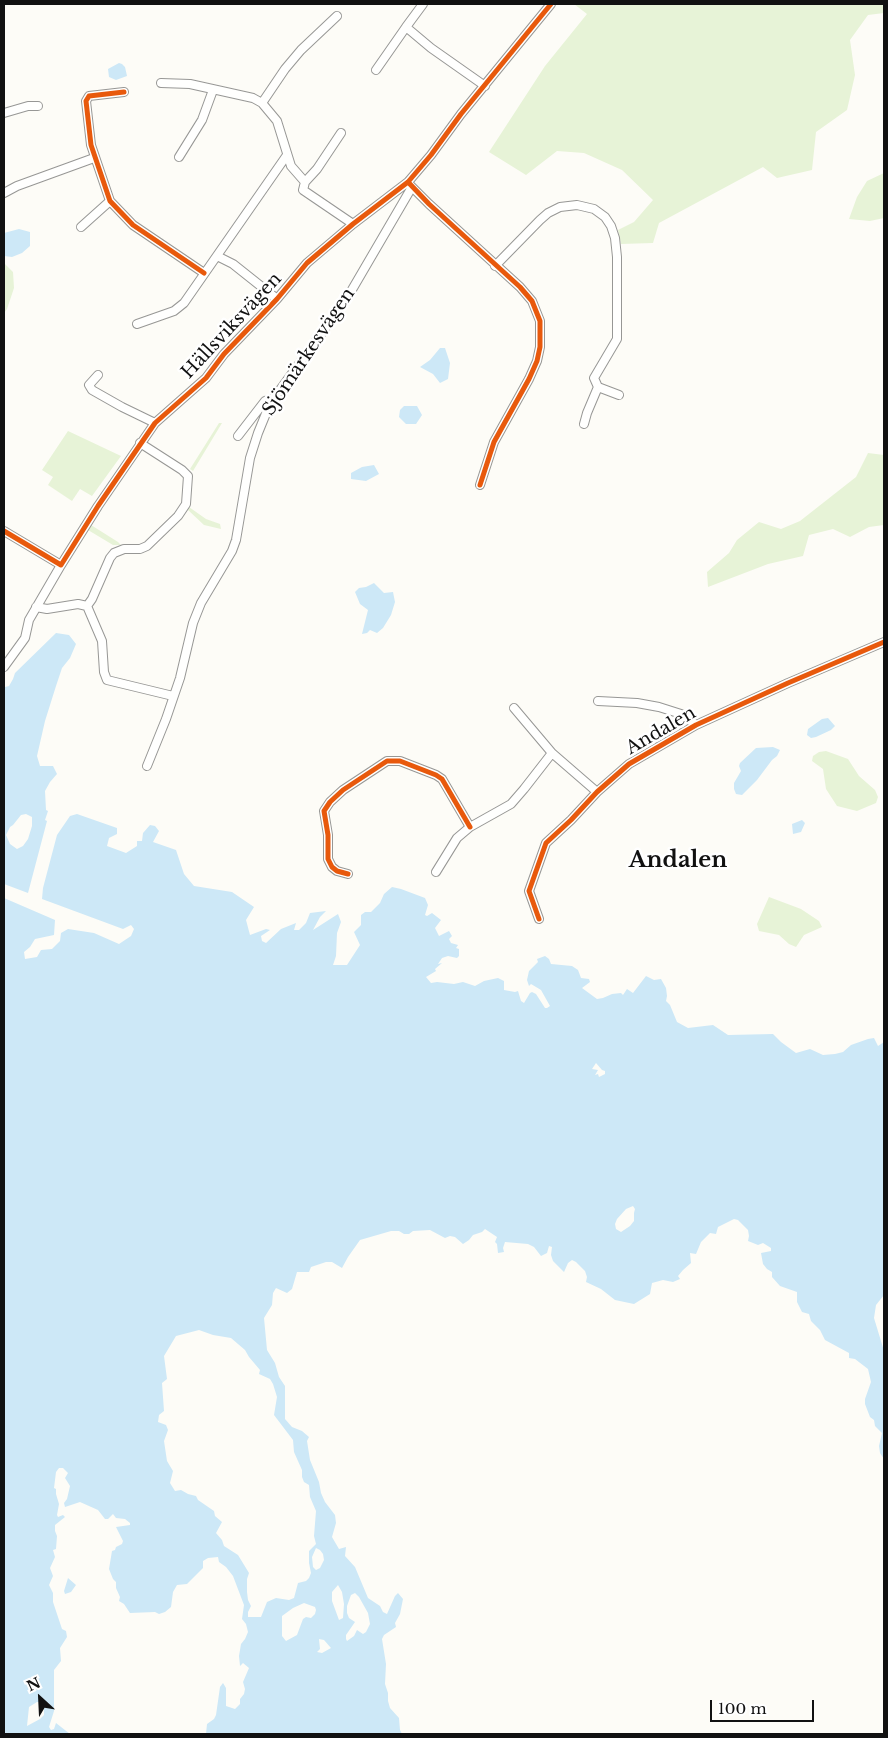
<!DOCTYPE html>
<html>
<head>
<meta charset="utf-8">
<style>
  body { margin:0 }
  #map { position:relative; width:888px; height:1738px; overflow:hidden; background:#fdfcf7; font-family:"Libre Baskerville",serif }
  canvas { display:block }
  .frame { position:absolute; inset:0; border:5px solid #111; pointer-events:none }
  .north { position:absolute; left:15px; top:1673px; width:50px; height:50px; -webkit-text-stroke:4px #fff; paint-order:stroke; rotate:335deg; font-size:14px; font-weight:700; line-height:20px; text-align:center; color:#111 }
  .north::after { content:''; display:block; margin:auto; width:18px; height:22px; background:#111; clip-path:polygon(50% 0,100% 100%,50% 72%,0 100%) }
  .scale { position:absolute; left:710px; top:1700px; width:104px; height:22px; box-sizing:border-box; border:2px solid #111; border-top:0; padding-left:6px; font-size:15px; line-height:18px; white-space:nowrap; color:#111; -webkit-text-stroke:4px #fff; paint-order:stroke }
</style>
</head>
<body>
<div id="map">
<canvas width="888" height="1738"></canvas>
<div class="frame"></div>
<div class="north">N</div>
<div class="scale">100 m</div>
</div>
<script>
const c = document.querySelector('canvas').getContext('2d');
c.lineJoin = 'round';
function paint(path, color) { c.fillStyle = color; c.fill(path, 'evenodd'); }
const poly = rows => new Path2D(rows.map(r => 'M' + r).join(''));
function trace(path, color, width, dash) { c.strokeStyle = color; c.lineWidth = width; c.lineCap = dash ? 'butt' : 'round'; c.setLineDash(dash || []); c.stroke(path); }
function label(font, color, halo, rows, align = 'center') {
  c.font = font + ' "Libre Baskerville",serif'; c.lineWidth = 5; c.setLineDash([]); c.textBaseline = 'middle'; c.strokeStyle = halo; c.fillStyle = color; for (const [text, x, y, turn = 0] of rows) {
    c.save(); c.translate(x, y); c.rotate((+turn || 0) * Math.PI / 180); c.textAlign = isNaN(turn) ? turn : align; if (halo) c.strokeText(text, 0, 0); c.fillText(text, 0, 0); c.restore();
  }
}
paint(poly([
  [574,4,884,4,884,13,868,15,850,40,855,75,847,110,816,132,812,170,777,178,763,167,659,223,653,243,621,244,618,230,634,222,653,200,622,170,584,153,557,151,526,175,489,152,545,66,587,14],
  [884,173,884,218,870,221,849,219,857,197,867,181],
  [4,263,13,272,14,288,7,309,4,313],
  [219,423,222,423,193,471,190,469],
  [68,431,121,456,92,496,80,489,72,501,48,485,53,477,42,470],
  [868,453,884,455,884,525,869,527,850,537,833,529,809,535,803,556,768,564,708,587,707,572,729,553,737,540,759,522,781,529,800,521,856,477],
  [189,507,206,519,220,524,221,529,204,525,188,510],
  [91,525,118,542,121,545,113,545,88,530],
  [826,751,848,759,859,776,875,790,878,797,876,803,857,811,837,806,826,789,823,769,812,761,813,756,819,752],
  [769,897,801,909,819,921,822,927,804,935,796,947,789,944,779,935,759,931,757,924]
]), '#e7f3d7');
paint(poly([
  [119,63,122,64,125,67,127,76,116,80,109,77,108,69],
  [19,229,30,232,30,246,22,253,12,257,4,256,4,233],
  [440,348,445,348,450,363,448,379,440,383,433,374,420,367,430,360],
  [404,406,417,406,422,415,416,424,406,424,399,417,400,410],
  [374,465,379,474,366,481,351,479,351,473,362,467],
  [374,583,384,593,393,592,395,602,391,615,383,628,377,633,370,630,367,633,362,634,368,610,360,604,355,592,359,588,366,587],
  [56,633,69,635,76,644,70,658,62,668,56,686,45,721,37,756,40,766,53,766,57,774,50,782,45,791,46,810,48,811,45,820,47,821,28,893,4,884,4,692,5,687,9,686,13,679,15,673],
  [26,814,32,817,32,826,28,839,23,846,17,849,10,844,6,835,10,827,13,825,21,815],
  [828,718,835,726,831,730,816,737,811,738,807,735,808,729,822,719],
  [773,747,780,750,777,756,772,760,757,780,742,795,736,794,734,789,734,783,741,771,739,766,740,763,756,748],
  [77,814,117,828,117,834,109,838,107,846,126,853,137,846,137,841,142,841,143,833,150,825,155,826,159,831,153,842,176,850,184,874,194,886,232,892,254,907,246,920,250,935,266,929,270,930,261,936,262,941,266,943,281,929,296,923,294,930,299,930,306,923,310,913,326,911,320,917,313,930,338,914,341,922,337,933,336,956,333,965,347,965,360,945,354,932,361,925,361,915,365,912,371,912,380,903,384,894,392,887,401,889,425,898,428,905,425,915,427,916,432,913,441,920,435,928,439,936,449,931,452,936,449,939,451,943,458,945,456,948,459,949,459,956,457,958,448,956,442,958,438,964,442,963,435,969,436,971,426,977,431,983,437,982,454,984,463,982,475,986,484,981,498,978,504,981,504,990,515,992,518,991,521,1001,524,1003,530,993,532,992,536,994,545,1008,547,1008,550,1006,541,990,531,984,529,986,527,980,529,971,538,962,537,959,545,956,549,959,551,964,572,966,578,970,581,978,589,979,590,982,582,988,597,999,603,998,612,994,621,993,623,995,627,989,633,993,646,976,654,980,661,979,666,988,667,996,666,1001,670,1005,677,1022,688,1028,713,1025,728,1035,773,1034,781,1042,796,1053,810,1049,823,1055,835,1054,843,1052,851,1045,868,1039,874,1038,878,1046,884,1042,884,1295,876,1305,874,1318,884,1351,884,1459,880,1453,879,1446,882,1433,875,1426,874,1420,870,1417,865,1404,865,1399,871,1382,868,1369,855,1359,849,1358,849,1353,825,1340,820,1330,811,1321,809,1314,802,1312,797,1302,797,1292,780,1286,772,1277,772,1272,767,1269,763,1264,761,1253,771,1251,771,1248,763,1243,758,1245,748,1241,749,1236,748,1230,738,1220,734,1219,718,1227,716,1234,710,1233,701,1242,696,1254,690,1253,691,1263,683,1270,678,1276,680,1279,673,1282,663,1280,652,1283,650,1294,634,1304,615,1300,601,1289,586,1282,587,1277,585,1271,576,1262,572,1260,568,1263,564,1272,553,1261,551,1255,552,1247,549,1246,547,1253,541,1256,534,1247,528,1244,505,1242,503,1248,504,1252,498,1253,497,1244,495,1242,497,1237,485,1229,482,1232,473,1235,469,1240,463,1244,455,1237,450,1236,445,1238,430,1230,413,1231,409,1234,404,1234,399,1231,391,1231,360,1240,348,1257,342,1268,332,1262,326,1262,311,1267,309,1272,297,1272,292,1289,287,1293,276,1288,273,1293,272,1305,264,1318,267,1350,275,1363,279,1377,285,1386,285,1419,292,1427,302,1431,309,1437,307,1441,310,1460,319,1482,321,1493,325,1502,335,1515,336,1523,332,1537,339,1549,346,1547,345,1556,355,1567,368,1598,380,1606,383,1612,387,1614,395,1596,398,1593,403,1599,400,1614,395,1623,396,1627,384,1635,382,1639,386,1664,385,1684,388,1693,388,1701,390,1708,399,1718,400,1730,402,1734,206,1734,207,1724,214,1719,216,1715,220,1687,223,1683,226,1688,226,1706,235,1709,240,1704,240,1699,244,1694,245,1689,243,1682,249,1668,243,1663,240,1666,239,1656,241,1644,245,1639,248,1632,246,1624,242,1619,244,1605,233,1576,226,1567,219,1562,218,1557,208,1558,203,1561,203,1568,187,1584,177,1585,173,1592,171,1607,165,1612,159,1614,155,1612,130,1613,124,1604,119,1601,120,1597,116,1588,116,1582,113,1579,109,1569,112,1551,115,1550,116,1547,122,1544,123,1541,116,1527,130,1525,130,1523,125,1519,116,1518,113,1514,108,1519,105,1519,98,1510,80,1502,65,1507,64,1503,67,1499,70,1486,65,1478,68,1473,63,1468,59,1468,56,1472,54,1488,56,1489,56,1494,59,1504,57,1515,58,1517,63,1515,65,1517,55,1525,55,1531,57,1536,56,1549,53,1550,55,1557,50,1568,53,1576,49,1585,53,1593,53,1602,62,1629,66,1631,67,1637,60,1648,61,1661,54,1670,54,1711,49,1727,51,1730,54,1729,56,1723,70,1734,4,1734,4,898,55,920,54,935,35,939,30,947,24,952,25,959,37,957,41,950,52,949,60,941,61,933,68,929,94,933,119,944,131,936,134,929,131,925,123,929,42,899,43,888,57,835,70,816],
  [596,1063,602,1070,605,1071,605,1074,599,1077,598,1074,595,1075,598,1070,592,1069],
  [633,1206,635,1209,634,1213,634,1221,630,1226,621,1232,616,1229,615,1224,617,1219,626,1209],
  [199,1330,213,1335,231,1338,245,1350,249,1357,260,1370,259,1374,270,1379,273,1384,277,1397,274,1415,293,1440,294,1452,302,1470,302,1477,304,1482,309,1485,310,1497,316,1511,314,1536,316,1544,309,1551,309,1563,311,1573,309,1578,306,1581,298,1583,294,1598,289,1600,276,1598,267,1602,261,1617,248,1617,248,1612,251,1606,248,1600,247,1592,247,1579,249,1573,238,1555,224,1546,222,1540,216,1533,222,1522,215,1516,214,1511,198,1500,196,1496,188,1494,181,1490,175,1491,170,1483,173,1471,167,1461,164,1441,168,1430,166,1425,158,1422,159,1415,164,1411,162,1383,167,1379,164,1356,176,1336],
  [316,1548,320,1550,323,1554,324,1560,320,1568,316,1570,313,1567,312,1557],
  [338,1585,342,1592,344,1604,343,1618,339,1620,332,1601,332,1592],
  [355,1593,359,1597,368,1613,370,1624,366,1632,363,1634,357,1630,354,1636,347,1641,346,1639,346,1635,355,1622,349,1618,347,1613,347,1606,351,1595],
  [304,1603,315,1607,316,1610,315,1614,311,1618,306,1617,303,1619,297,1635,286,1641,282,1636,282,1616,293,1608],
  [319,1639,324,1640,331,1648,322,1653,317,1652,320,1649],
  [37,1702,41,1702,44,1707,44,1715,40,1719,27,1726,29,1707],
  [802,820,805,823,801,832,793,834,792,824],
  [68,1578,76,1585,71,1592,65,1594,64,1591]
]), '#cde8f7');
const minor = poly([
  [337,16,301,50,285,69,262,103,277,121,291,166,305,182,303,190,353,224],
  [406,27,423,4],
  [376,70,406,27,431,48,485,86],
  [161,83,190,84,253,98,262,103],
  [124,92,89,96,86,101,91,145,110,201,133,225,204,273],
  [4,113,28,106,38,106],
  [179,157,202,120,213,90],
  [305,182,317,169,341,133],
  [409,184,429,204,520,287,532,301,540,321,540,347,537,361,529,379,494,442,480,485],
  [4,193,17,186,94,158],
  [81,227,110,201],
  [217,256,233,264,277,299],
  [495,266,540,220,548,213,560,207,577,205,594,209,605,217,611,226,615,238,617,257,617,339,594,378,598,387,587,413,584,424],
  [137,324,174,311,184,303,287,155],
  [98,375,89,385,92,390,122,407,155,423],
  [598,387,619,395],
  [238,436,265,401,274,398],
  [4,531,61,565,98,506,155,423,206,378,224,354,277,299,307,263,353,224,408,182,431,155,461,114,551,4],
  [87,606,92,599,110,558,114,553,124,549,140,549,147,546,178,516,186,504,188,476,182,470,140,443],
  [36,607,47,609,78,604,87,606,102,641,104,672,107,680,173,696],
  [4,667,25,638,29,620,61,565],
  [598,701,637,703,659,707,681,714,696,725],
  [514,708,552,753],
  [147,766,166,719,180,678,193,623,201,603,232,551,236,540,250,458,258,433,267,411,274,398,346,300,412,187],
  [436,872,457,838,470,827,511,804,524,789,552,753,597,792],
  [348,874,337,871,332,867,328,859,328,835,324,811,330,802,343,790,387,761,400,761,436,775,442,779,470,827],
  [539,919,529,891,546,843,571,820,597,792,629,764,696,725,788,683,884,642]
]);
trace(minor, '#979795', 10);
trace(minor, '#fffffe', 8);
trace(poly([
  [124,92,89,96,86,101,91,145,110,201,133,225,204,273],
  [408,182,429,204,520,287,532,301,540,321,540,347,537,361,529,379,494,442,480,485],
  [4,531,61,565,98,506,155,423,206,378,224,354,277,299,307,263,353,224,408,182,431,155,461,114,551,4],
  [348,874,337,871,332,867,328,859,328,835,324,811,330,802,343,790,387,761,400,761,436,775,442,779,470,827],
  [539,919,529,891,546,843,571,820,597,792,629,764,696,725,788,683,884,642]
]), '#e8590c', 5);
label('18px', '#111', '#fff', [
  ["Hällsviksvägen",232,326,-47],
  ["Sjömärkesvägen",309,352,-56],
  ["Andalen",661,731,-30]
]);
label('bold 22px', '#111', '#fff', [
  ["Andalen",678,861]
]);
</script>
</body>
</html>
